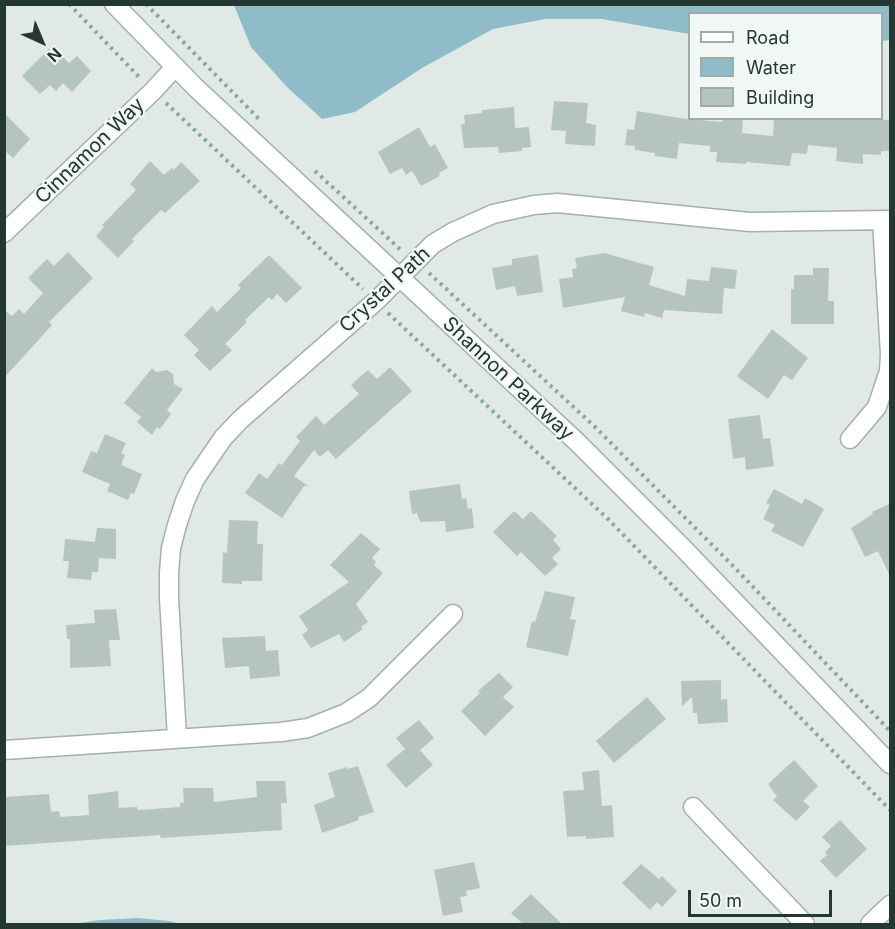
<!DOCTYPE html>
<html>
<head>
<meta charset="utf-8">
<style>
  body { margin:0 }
  #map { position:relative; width:895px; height:929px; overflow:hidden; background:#e1e9e6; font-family:Inter,sans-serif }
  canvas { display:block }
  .frame { position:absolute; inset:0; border:6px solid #233833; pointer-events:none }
  .legend { position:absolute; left:688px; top:12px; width:195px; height:108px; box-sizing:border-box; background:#f1f7f4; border:2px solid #9faba7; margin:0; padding:8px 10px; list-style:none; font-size:18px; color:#233833 }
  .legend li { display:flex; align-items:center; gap:12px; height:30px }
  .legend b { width:30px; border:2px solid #9faba7 }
  .north { position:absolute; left:12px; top:12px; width:60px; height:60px; -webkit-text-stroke:4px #f1f7f4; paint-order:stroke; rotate:136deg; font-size:16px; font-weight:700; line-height:24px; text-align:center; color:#233833 }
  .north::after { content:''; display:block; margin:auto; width:21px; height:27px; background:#233833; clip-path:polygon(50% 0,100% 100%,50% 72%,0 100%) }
  .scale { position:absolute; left:688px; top:890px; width:144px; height:27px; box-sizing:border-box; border:3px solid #233833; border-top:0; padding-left:8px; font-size:18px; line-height:21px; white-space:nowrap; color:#233833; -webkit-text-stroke:4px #f1f7f4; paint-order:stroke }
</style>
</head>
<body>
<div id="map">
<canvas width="895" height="929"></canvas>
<div class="frame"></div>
<ul class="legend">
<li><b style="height:8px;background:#fff"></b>Road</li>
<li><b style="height:16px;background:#8fbcc8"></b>Water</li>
<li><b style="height:16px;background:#b6c4bf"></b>Building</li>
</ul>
<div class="north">N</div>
<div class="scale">50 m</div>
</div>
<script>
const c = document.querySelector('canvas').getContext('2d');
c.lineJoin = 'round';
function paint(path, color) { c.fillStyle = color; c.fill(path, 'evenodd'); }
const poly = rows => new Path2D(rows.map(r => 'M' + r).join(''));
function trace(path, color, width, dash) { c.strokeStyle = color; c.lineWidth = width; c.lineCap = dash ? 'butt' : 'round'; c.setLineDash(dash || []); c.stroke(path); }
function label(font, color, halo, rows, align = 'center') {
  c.font = font + ' Inter,sans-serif'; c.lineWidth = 4.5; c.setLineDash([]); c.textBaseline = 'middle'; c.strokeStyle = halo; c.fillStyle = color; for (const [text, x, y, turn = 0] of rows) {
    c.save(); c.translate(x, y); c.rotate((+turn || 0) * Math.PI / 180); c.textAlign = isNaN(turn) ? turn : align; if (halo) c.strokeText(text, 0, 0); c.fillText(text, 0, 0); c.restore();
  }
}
paint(poly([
  [234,5,890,5,890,40,882,41,882,14,690,14,689,34,602,19,545,19,493,29,422,68,355,112,322,119,287,87,251,47],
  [138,918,169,921,181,924,74,924,99,920]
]), '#8fbcc8');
paint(poly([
  [52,46,69,63,77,56,91,71,72,92,63,83,56,91,50,85,40,94,22,76],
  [554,101,588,103,586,123,596,125,595,146,565,144,566,131,551,130],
  [514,107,515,128,529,127,531,147,522,148,522,151,499,153,498,147,464,148,461,124,465,124,464,115,482,113,482,110],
  [637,111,679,118,722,122,723,118,743,118,742,133,773,136,774,118,891,120,889,151,881,151,881,155,863,154,863,164,843,162,836,161,837,148,808,145,807,154,792,153,790,166,746,162,746,164,716,162,717,152,710,152,710,146,679,143,677,159,655,156,655,153,635,150,635,146,625,145,627,129,634,130],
  [4,113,30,139,13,158,4,150],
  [419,127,430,147,435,144,448,168,439,173,440,176,421,186,412,171,406,175,402,168,390,174,378,152],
  [150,161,164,175,172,168,174,170,181,162,200,181,165,213,161,210,132,239,134,241,118,258,96,236,104,227,102,225,136,190,130,184],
  [68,252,93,278,49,322,52,325,4,378,4,310,12,316,19,309,24,314,43,293,28,278,47,259,54,266],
  [604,253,654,267,649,285,685,296,687,279,709,281,711,267,737,270,735,289,724,288,722,314,664,310,662,318,645,313,644,317,621,311,625,297,563,308,559,279,573,277,572,269,577,268,575,258],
  [269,255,302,288,286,303,277,294,272,300,269,297,245,320,247,322,225,344,232,350,210,371,194,355,199,350,184,335,212,306,217,312,241,288,238,285],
  [538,255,543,292,517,296,515,286,496,290,492,268,512,265,512,259],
  [813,268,829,268,828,301,834,301,834,324,791,324,791,289,794,289,794,275,813,275],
  [772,329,808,358,792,380,784,375,768,399,737,376],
  [390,367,412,391,336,459,328,450,320,457,314,450,294,476,308,486,304,486,282,518,245,493,259,473,267,479,279,463,282,465,300,441,296,437,316,416,324,425,359,394,351,385,368,370,377,379],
  [152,368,156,372,167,370,173,374,174,384,183,389,167,410,171,414,160,429,157,427,152,435,137,422,141,417,124,403],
  [760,415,763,439,770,438,774,466,746,470,745,457,733,459,728,419],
  [105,434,126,443,121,453,125,455,121,465,142,474,134,494,131,493,128,500,107,491,110,484,82,472,91,451,97,453],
  [460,484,462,499,466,498,468,509,472,508,474,528,446,532,445,521,420,522,417,513,412,514,409,491],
  [774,489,802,504,805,498,824,509,803,547,771,531,775,525,763,519,770,505,766,503],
  [891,503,891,578,878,551,865,557,851,528,873,514,872,512],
  [514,511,523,519,531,511,557,536,553,540,561,549,552,558,558,564,545,576,521,552,517,556,493,532],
  [229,520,258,521,257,544,263,544,262,581,242,581,242,584,222,583,223,552,227,553],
  [97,528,116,529,116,559,99,558,98,572,92,572,91,580,67,578,69,561,63,561,65,539,95,542],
  [361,533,380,549,372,558,376,562,374,565,383,573,356,604,368,622,361,627,363,629,344,642,339,634,311,648,302,635,308,630,299,616,349,582,330,565],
  [545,591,575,597,570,619,576,620,568,656,526,647,532,621,535,622],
  [116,609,120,640,109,640,111,666,70,668,70,639,67,639,66,625,95,623,94,610],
  [265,636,266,651,278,650,280,676,250,679,249,666,225,668,222,638],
  [499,673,513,687,503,697,514,707,485,736,461,711,480,693,478,691],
  [721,680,721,700,727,699,728,722,698,724,697,713,693,713,692,697,682,706,681,681],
  [647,697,666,719,614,763,596,741],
  [419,720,434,738,420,750,433,765,406,788,386,765,405,749,396,738],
  [794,760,818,786,803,801,810,807,796,821,773,800,777,797,768,784],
  [358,766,374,812,358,817,359,820,322,833,314,805,335,797,328,773,347,767,348,769],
  [599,770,602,806,612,805,614,837,586,839,586,836,567,837,563,791,584,790,582,772],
  [256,781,285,781,287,803,281,803,282,830,161,838,160,835,4,846,4,797,49,794,51,812,59,811,60,817,89,815,88,795,118,791,119,808,137,807,138,810,180,807,180,803,184,802,183,788,213,788,214,802,257,797],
  [840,820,867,849,836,878,820,861,827,855,825,852,831,846,822,837],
  [474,862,480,888,466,891,467,896,460,897,463,912,443,916,434,870],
  [641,864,659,879,662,876,677,891,662,907,657,902,650,910,622,883],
  [531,894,562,924,523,924,511,913]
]), '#b6c4bf');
const street = poly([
  [4,233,153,91,175,67],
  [850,439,877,407,889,371,890,354,882,221],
  [177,738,169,598,169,573,171,548,177,525,185,501,195,479,223,438,240,420,376,301,433,244,453,232,493,214,534,205,557,203,750,222,890,220],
  [4,750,281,732,308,728,346,713,369,698,453,614],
  [693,807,805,924],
  [870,924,890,905]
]);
const secondary = poly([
  [114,4,196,88,577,442,682,547,890,764]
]);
trace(street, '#a4b0ad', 21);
trace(secondary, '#a1b4ae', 21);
trace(poly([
  [69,4,141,79],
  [146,4,259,119],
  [166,103,363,289],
  [315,171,402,251],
  [429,273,594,426,736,569,890,731],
  [388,313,608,519,890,810]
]), '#85a9a0', 4, [3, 4.5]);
trace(street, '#fff', 18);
trace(secondary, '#fff', 18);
label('20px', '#233833', '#f1f7f4', [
  ["Cinnamon Way",90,151,-44],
  ["Crystal Path",385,290,-43],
  ["Shannon Parkway",508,379,43]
]);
</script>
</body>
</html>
